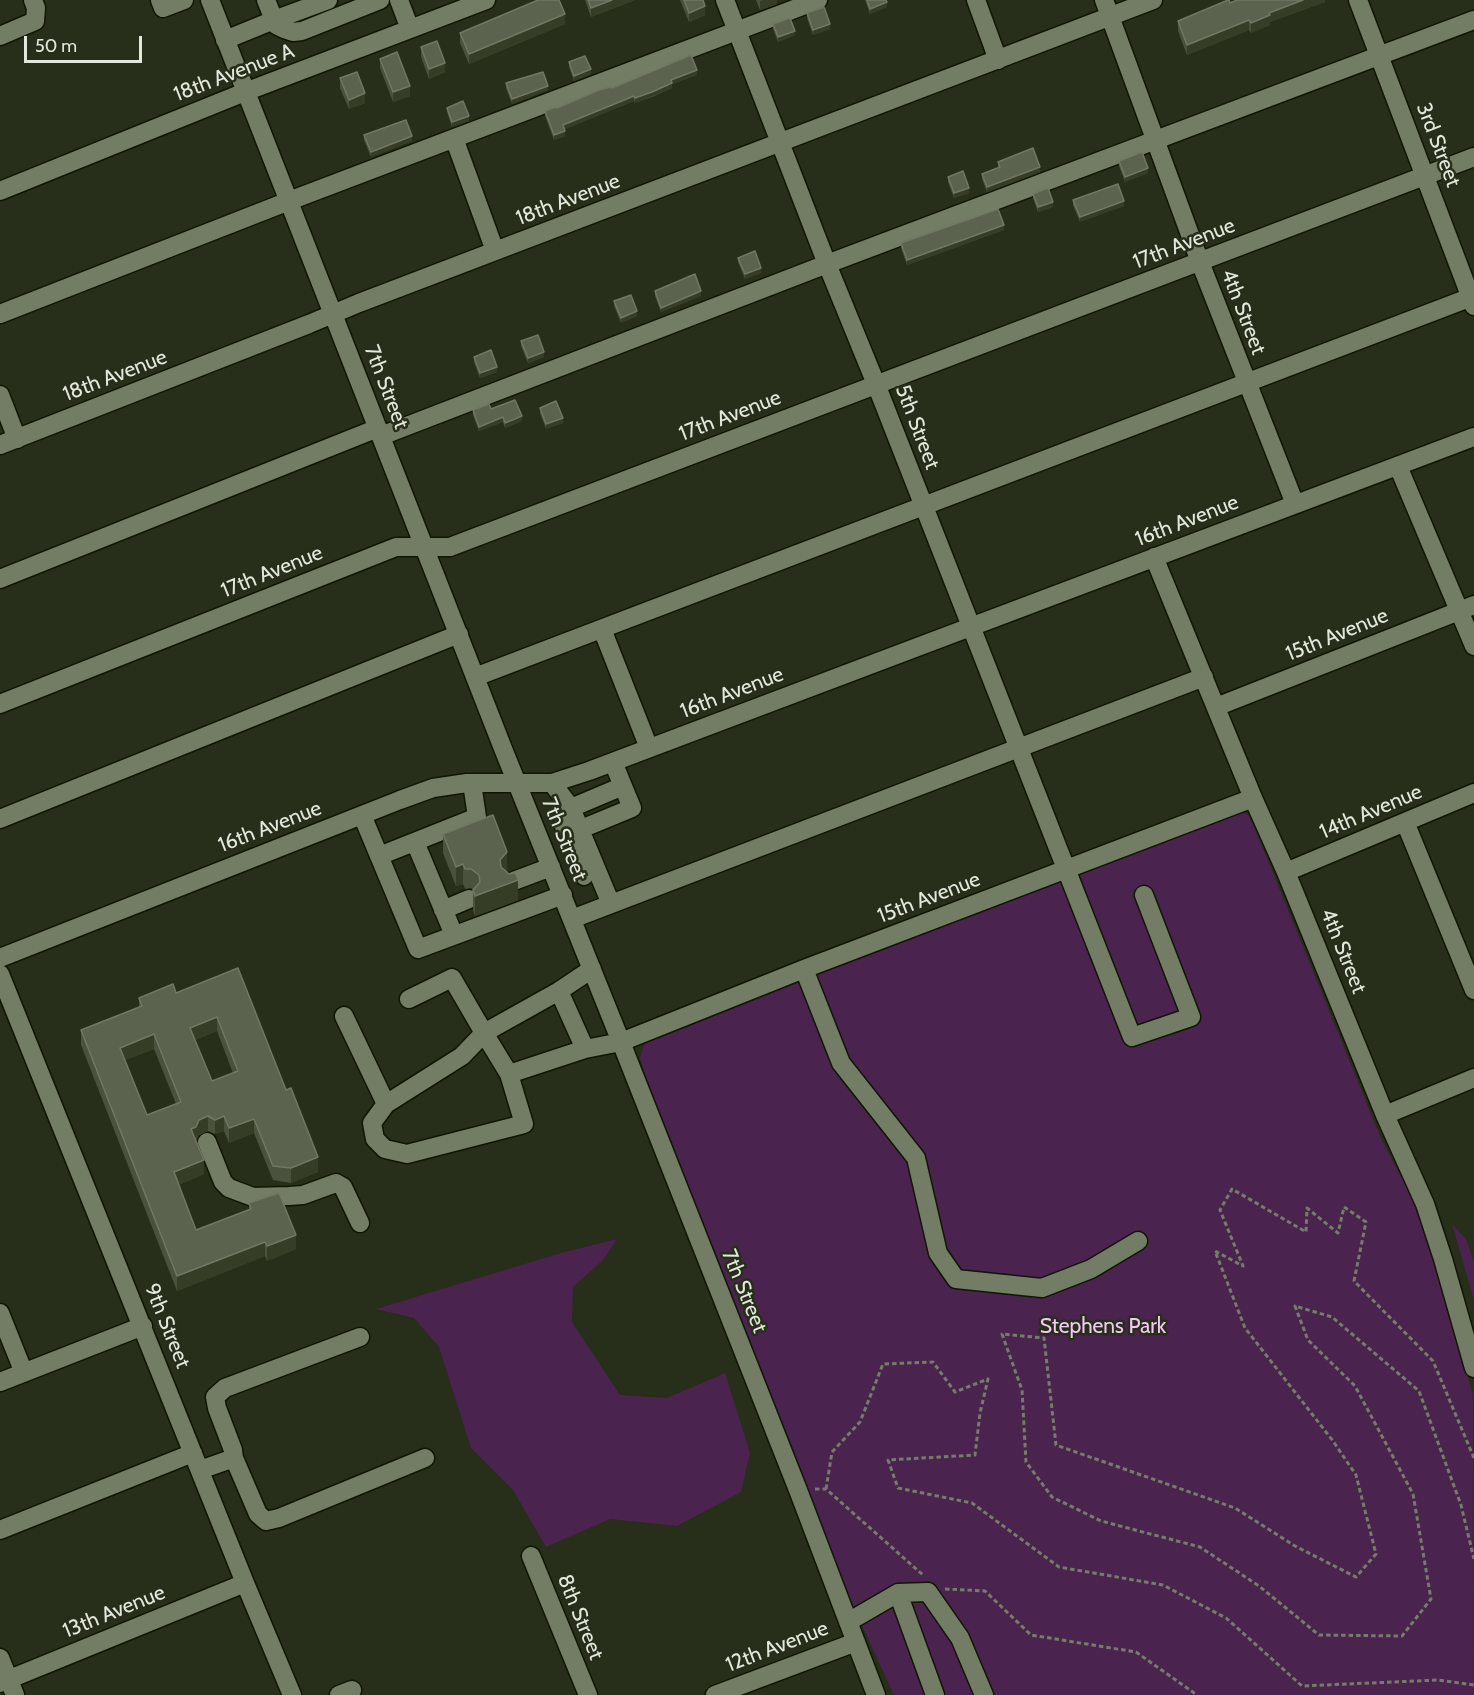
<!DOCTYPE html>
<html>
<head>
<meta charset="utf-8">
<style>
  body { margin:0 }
  #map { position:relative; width:1474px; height:1695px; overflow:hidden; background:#272e19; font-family:Cabin,sans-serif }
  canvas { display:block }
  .scale { position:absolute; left:24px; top:36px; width:118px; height:27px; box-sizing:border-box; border:3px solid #e2e8db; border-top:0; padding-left:8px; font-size:18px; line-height:21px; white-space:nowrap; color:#e2e8db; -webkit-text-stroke:4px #272e19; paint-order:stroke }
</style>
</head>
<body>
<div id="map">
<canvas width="1474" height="1695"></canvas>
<div class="scale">50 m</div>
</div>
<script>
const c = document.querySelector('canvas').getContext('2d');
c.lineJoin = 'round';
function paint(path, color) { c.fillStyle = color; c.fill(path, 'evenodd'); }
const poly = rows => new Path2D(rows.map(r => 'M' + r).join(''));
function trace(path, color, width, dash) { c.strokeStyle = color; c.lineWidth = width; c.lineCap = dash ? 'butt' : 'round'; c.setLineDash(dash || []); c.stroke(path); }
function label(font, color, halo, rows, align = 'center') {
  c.font = font + ' Cabin,sans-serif'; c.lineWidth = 5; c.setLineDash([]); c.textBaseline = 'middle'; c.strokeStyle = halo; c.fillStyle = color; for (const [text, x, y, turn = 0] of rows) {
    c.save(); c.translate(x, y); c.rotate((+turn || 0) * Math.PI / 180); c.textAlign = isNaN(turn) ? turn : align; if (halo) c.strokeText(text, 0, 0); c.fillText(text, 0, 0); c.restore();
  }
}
paint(poly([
  [1238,812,1244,812,1249,816,1253,824,1382,1141,1412,1197,1435,1261,1473,1395,1474,1695,894,1695,851,1602,703,1229,649,1088,640,1058,642,1050,645,1043,659,1034],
  [1452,1224,1466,1239,1474,1262,1474,1300],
  [617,1239,603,1260,573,1287,572,1322,620,1395,667,1398,725,1373,750,1453,741,1492,677,1526,610,1519,546,1547,513,1490,471,1448,439,1347,414,1318,376,1309,561,1253]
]), '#4b234f');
const minor = poly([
  [160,0,163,8,184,0],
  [210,0,504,751,621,1042,798,1490,876,1695],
  [266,0,274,20,328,0],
  [399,0,410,29],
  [725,0,827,264,876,384,1132,1037,1191,1017,1144,895],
  [976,0,998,60],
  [1104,0,1200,262,1295,504],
  [1358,0,1474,306],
  [0,36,35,21,36,8,33,0],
  [225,40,274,20,276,25,284,29,293,32,302,31,380,0],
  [454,138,495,251],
  [0,191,245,92,486,0],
  [0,314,289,201,818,0],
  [0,395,17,439],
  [381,436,827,264,1474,20],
  [0,445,309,324,359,303,1153,0],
  [1398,466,1474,646],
  [1154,557,1253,798,1286,872,1385,1115,1425,1204,1443,1259,1474,1368],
  [0,579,378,428],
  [602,629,649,748],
  [475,677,1474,296],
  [0,704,396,547,450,547,1474,157],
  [1216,707,1474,605],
  [552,783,571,808,611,904],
  [571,808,623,786],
  [362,815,418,949,563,895],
  [0,819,459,634],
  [1405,822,1474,990],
  [563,824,584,876],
  [581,829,632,808,613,762],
  [415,842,454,935],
  [379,856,477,817,472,783],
  [1286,872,1474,793],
  [511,882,551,867],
  [443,910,469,899],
  [572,919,1204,677],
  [0,958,400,800,433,788,467,783,552,783,589,771,1474,437],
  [804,969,841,1063,916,1158,938,1253,956,1279,1042,1288,1091,1269,1138,1241],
  [0,974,245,1583,292,1695],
  [409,999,452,978,484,1033,559,991],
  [344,1016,386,1104],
  [585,1049,559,991,592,969],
  [509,1074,524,1124,407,1154,385,1149,375,1139,372,1123,386,1104,462,1056,484,1033,509,1074,585,1049,621,1042,804,969,1253,798],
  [1385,1115,1474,1078],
  [207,1142,223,1182,229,1188,253,1197,289,1196,303,1195,336,1183,343,1187,360,1223],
  [0,1313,24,1373],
  [0,1382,143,1326],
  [234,1458,258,1514,266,1521,279,1518,425,1458],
  [200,1470,234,1458,233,1450,217,1408,215,1397,225,1388,360,1337],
  [0,1530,193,1453],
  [531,1556,588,1695],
  [898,1593,935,1695],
  [848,1622,898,1593,928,1592,960,1638,984,1695],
  [0,1658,15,1695],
  [0,1683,245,1583],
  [339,1695,352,1690],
  [715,1695,856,1642]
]);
trace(minor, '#101604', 21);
trace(poly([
  [1474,1458,1433,1361,1354,1281,1366,1222,1344,1207,1338,1233,1307,1208,1306,1232,1232,1189,1220,1210,1243,1266,1215,1251,1245,1328,1333,1441,1356,1475,1376,1554,1356,1577,1295,1546,1235,1508,1056,1445,1044,1338,1002,1334,1022,1390,1026,1462,1052,1497,1101,1521,1200,1547,1259,1586,1319,1635,1402,1636,1431,1599,1413,1494,1355,1386,1308,1340,1295,1306,1332,1317,1419,1391,1461,1505,1474,1559],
  [815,1489,826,1489,923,1575],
  [826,1489,832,1452,860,1422,883,1364,933,1362,955,1392,988,1379,980,1413,975,1455,888,1460,898,1488,972,1503,1059,1567,1163,1585,1226,1618,1302,1686,1438,1680,1474,1685],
  [945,1589,985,1591,1031,1635,1136,1652,1197,1695]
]), '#757c6a', 3, [4.5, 3]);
trace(minor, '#737c64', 18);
paint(poly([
  [585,0,635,0,591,17],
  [680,0,703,0,705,15,689,22],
  [756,0,777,0,777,4,760,10],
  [865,0,886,0,887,7,870,14],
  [1325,0,1325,2,1270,22,1270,25,1251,33,1249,30,1187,55,1178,31,1178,21,1230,3],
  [807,13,830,29,813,35,807,18],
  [565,24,469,64,460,43,460,33],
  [773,24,795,35,778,42,773,29],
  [421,47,445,72,429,79,421,57],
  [380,59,410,96,393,102,380,68],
  [569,62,591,74,574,81,569,67],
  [697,75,672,84,672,88,652,97,635,103,634,101,565,129,565,136,554,140,545,116,545,111,557,108,612,88],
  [340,78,365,103,349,109,340,88],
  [506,83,548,90,512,104,506,88],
  [447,108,469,121,452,127,447,112],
  [364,135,412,141,371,157,364,140],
  [1119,161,1148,173,1125,182,1119,166],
  [998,162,1040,172,987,192,982,179,982,174,998,168],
  [948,177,969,193,954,198,948,182],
  [1033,194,1053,207,1038,212,1033,198],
  [1073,200,1124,206,1080,222,1073,205],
  [1004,230,907,265,901,248,901,243],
  [738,258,761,273,745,279,738,262],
  [655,291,701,296,661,312,655,296],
  [614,301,637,316,621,323,614,306],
  [521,341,544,357,528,363,521,346],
  [474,357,497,372,480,378,474,362],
  [540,408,563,423,546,429,540,413],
  [491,409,522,421,505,428,503,422,479,431,473,415,473,410],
  [443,834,507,871,518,900,475,916,473,910,473,890,471,888,465,889,463,884,456,886,443,853],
  [238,968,318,1172,291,1183,273,1180,254,1133,229,1143,224,1131,215,1134,208,1131,199,1135,196,1141,204,1174,178,1185,196,1230,249,1209,249,1203,296,1249,267,1261,265,1256,177,1291,81,1045,81,1030,139,1007,139,998,176,993],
  [217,1031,233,1073,212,1081,195,1040],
  [154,1049,176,1104,147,1115,125,1060]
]), '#4a523d');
paint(poly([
  [612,0,635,0,591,17,591,8],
  [763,0,777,0,777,4,760,10,760,1],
  [1303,0,1325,0,1325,2,1270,22,1270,25,1251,33,1251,23,1269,13],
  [887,2,887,7,870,14,870,9],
  [705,6,705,15,689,22,689,13],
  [565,14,565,24,469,64,469,54],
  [1249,20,1249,30,1187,55,1187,45],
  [830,24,830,29,813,35,813,30],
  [795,31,795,35,778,42,778,37],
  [445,63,445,72,429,79,429,69],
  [591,69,591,74,574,81,574,76],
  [697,70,697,75,672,84,672,88,635,103,635,98,671,80],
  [410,86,410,96,393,102,393,92],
  [548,86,548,90,512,104,512,99],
  [365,93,365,103,349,109,349,100],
  [634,96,634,101,563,130,563,125],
  [469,116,469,121,452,127,452,122],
  [565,131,565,136,554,140,554,135],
  [412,136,412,141,371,157,371,152],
  [1040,167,1040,172,987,192,987,187],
  [1148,168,1148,173,1125,182,1125,177],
  [969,188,969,193,954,198,954,193],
  [1124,201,1124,206,1080,222,1080,217],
  [1053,202,1053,207,1038,212,1038,207],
  [1004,225,1004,230,907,265,907,260],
  [761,268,761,273,745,279,745,274],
  [701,291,701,296,661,312,661,308],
  [637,311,637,316,621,323,621,318],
  [544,352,544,357,528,363,528,358],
  [497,367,497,372,480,378,480,373],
  [522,416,522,421,505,428,505,423],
  [503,417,503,422,479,431,479,427],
  [563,418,563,423,546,429,546,424],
  [507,852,507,871,500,880,500,860],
  [463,864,463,884,456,886,456,867],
  [518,880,518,900,475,916,475,896],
  [217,1017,217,1031,190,1042,190,1028],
  [154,1034,154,1049,120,1062,120,1048],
  [208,1116,208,1131,199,1135,196,1142,191,1129,199,1120],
  [224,1116,224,1131,215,1134,215,1120],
  [254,1119,254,1133,229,1143,229,1128],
  [318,1157,318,1172,291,1183,291,1168],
  [204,1160,204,1174,174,1187,174,1172],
  [296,1235,296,1249,267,1261,267,1246],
  [265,1242,265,1256,177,1291,177,1276]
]), '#353d27');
const building = poly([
  [538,0,559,0,565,14,469,54,460,33,538,0],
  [588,0,612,0,591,8,588,0],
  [684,0,703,0,705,6,689,13,684,0],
  [867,0,886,0,887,2,870,9,867,0],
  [1228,0,1229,0,1230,3,1237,0,1303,0,1269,13,1270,15,1251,23,1249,20,1187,45,1178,21,1228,0],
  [824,7,830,24,813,30,807,13,824,7],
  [790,18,795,31,778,37,773,24,790,18],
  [437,41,445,63,429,69,421,47,437,41],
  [397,52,410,86,393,92,380,59,397,52],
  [691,55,697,70,671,80,672,83,652,92,635,98,634,96,563,125,565,131,554,135,545,111,556,107,557,108,599,90,611,87,612,88,691,55],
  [585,56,591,69,574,76,569,62,585,56],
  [357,72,365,93,349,100,340,78,357,72],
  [543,72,548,86,512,99,506,83,543,72],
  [463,101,469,116,452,122,447,108,463,101],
  [406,120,412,136,371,152,364,135,406,120],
  [1033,148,1040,167,987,187,982,174,1000,167,998,162,1033,148],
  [1142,152,1148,168,1125,177,1119,161,1142,152],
  [963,171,969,188,954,193,948,177,963,171],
  [1118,184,1124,201,1080,217,1073,200,1118,184],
  [1048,188,1053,202,1038,207,1033,194,1048,188],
  [998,209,1004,225,907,260,901,243,998,209],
  [755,251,761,268,745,274,738,258,755,251],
  [695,274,701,291,661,308,655,291,695,274],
  [631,295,637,311,621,318,614,301,631,295],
  [538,335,544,352,528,358,521,341,538,335],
  [491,350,497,367,480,373,474,357,491,350],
  [515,400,522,416,505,423,503,417,479,427,473,410,489,404,491,409,515,400],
  [556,401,563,418,546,424,540,408,556,401],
  [493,815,507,852,500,860,501,867,509,874,515,873,518,880,475,896,473,890,480,882,479,875,471,869,465,869,463,864,456,867,443,834,493,815],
  [238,968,286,1090,291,1088,318,1157,291,1168,273,1166,254,1119,229,1128,224,1116,215,1120,208,1116,199,1120,196,1127,191,1129,204,1160,174,1172,196,1230,251,1209,249,1203,279,1193,296,1235,267,1246,265,1242,177,1276,81,1030,142,1006,139,998,173,984,176,993,238,968],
  [217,1017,238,1071,212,1081,190,1028,217,1017],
  [154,1034,181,1102,147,1115,120,1048,154,1034]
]);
paint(building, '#5b624e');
trace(building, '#707764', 1.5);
label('21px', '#e2e8db', '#272e19', [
  ["18th Avenue A",234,73,-21],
  ["3rd Street",1438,145,69],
  ["18th Avenue",568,200,-21],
  ["17th Avenue",1184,244,-21],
  ["4th Street",1243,312,69],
  ["18th Avenue",115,376,-21],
  ["7th Street",386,387,69],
  ["17th Avenue",730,416,-21],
  ["5th Street",917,427,69],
  ["16th Avenue",1187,521,-21],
  ["17th Avenue",272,572,-22],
  ["15th Avenue",1337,635,-22],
  ["16th Avenue",732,693,-21],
  ["14th Avenue",1371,812,-23],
  ["16th Avenue",270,827,-21],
  ["7th Street",564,839,68],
  ["15th Avenue",929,898,-21],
  ["4th Street",1343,951,68],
  ["7th Street",744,1291,68],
  ["9th Street",167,1326,68],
  ["13th Avenue",114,1612,-22],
  ["8th Street",580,1617,68],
  ["12th Avenue",777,1647,-21]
]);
label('21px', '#f3c7f7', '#272e19', [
  ["Stephens Park",1103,1327]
]);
</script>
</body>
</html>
